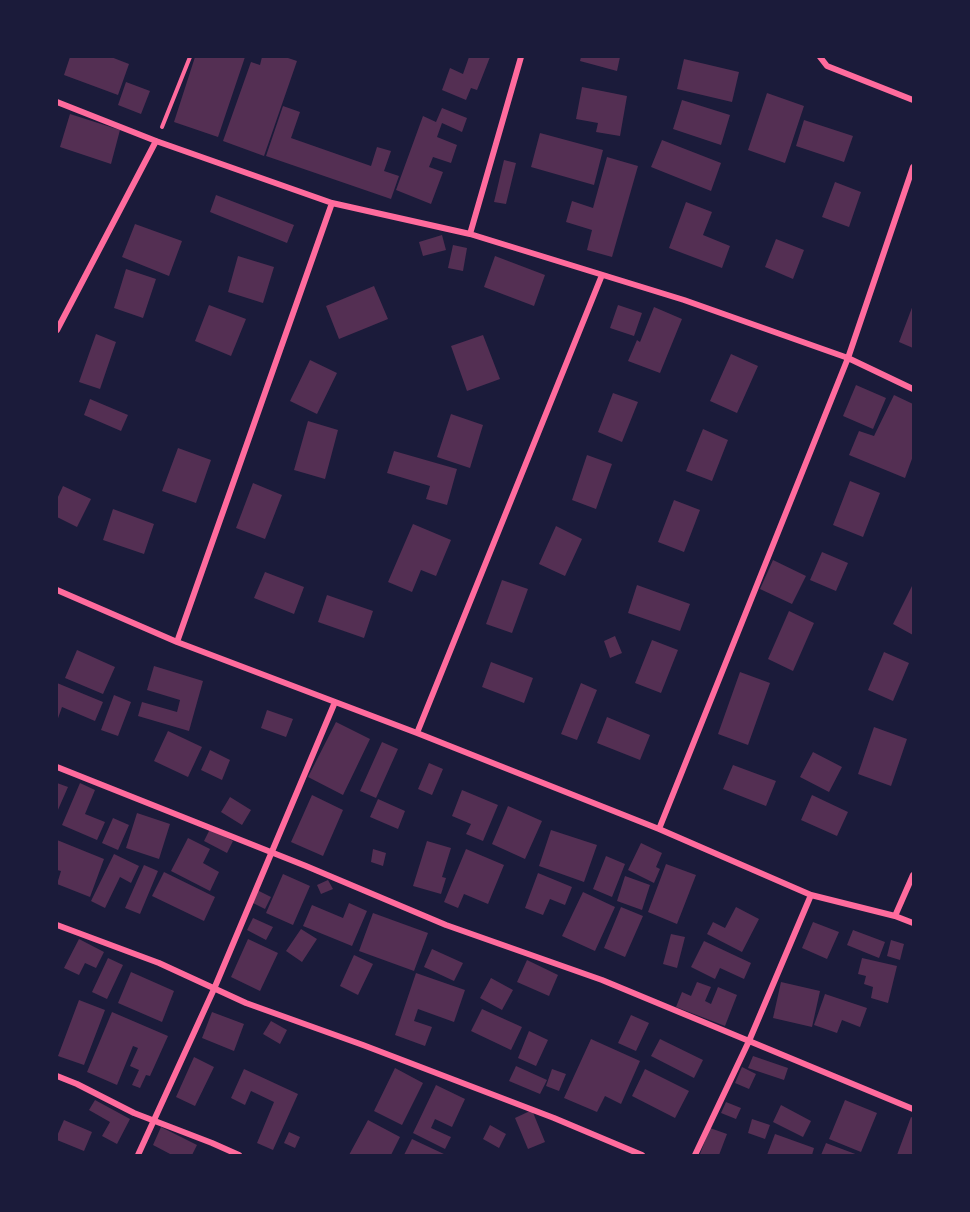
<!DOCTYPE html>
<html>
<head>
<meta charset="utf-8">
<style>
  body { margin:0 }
  #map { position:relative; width:970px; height:1212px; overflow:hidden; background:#1b1b3a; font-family:Signika,sans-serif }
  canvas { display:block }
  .frame { position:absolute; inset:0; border:58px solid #1b1b3a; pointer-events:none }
</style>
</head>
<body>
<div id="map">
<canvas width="970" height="1212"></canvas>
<div class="frame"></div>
</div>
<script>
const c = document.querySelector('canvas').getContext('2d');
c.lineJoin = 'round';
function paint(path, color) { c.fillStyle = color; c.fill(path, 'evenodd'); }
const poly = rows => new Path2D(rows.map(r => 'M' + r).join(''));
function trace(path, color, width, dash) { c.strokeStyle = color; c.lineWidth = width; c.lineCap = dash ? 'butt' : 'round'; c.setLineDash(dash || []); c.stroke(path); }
paint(poly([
  [70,57,111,57,129,64,118,95,64,75],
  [195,57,245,57,218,137,174,122],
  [262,57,285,57,297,61,264,156,223,141,251,62,260,65],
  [469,57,490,57,477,90,471,88,466,100,442,90,450,68,463,74],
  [581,57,620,57,617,71,580,61],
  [684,59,739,72,732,102,677,89],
  [126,82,150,91,141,114,118,105],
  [582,87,627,96,620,136,596,132,598,123,576,119],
  [767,93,804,106,785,163,748,150],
  [682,100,730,115,721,145,673,129],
  [283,106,300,112,291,138,371,166,377,147,391,151,384,171,399,176,391,199,266,156],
  [442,108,467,118,462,132,442,123,437,137,457,145,451,163,433,157,429,167,443,172,431,204,396,190,423,116,436,122],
  [70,114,120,130,111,164,60,147],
  [804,120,853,136,844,162,796,146],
  [540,133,603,150,594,185,531,167],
  [662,140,721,163,711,191,651,167],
  [607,157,638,166,612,257,587,250,592,230,566,222,572,201,593,208],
  [504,160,516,163,506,204,494,202],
  [835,182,861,192,849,227,822,217],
  [216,195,294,225,287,243,210,212],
  [686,202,712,212,703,235,730,246,722,268,669,248],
  [135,224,182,241,169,276,122,257],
  [442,235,446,250,423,256,419,242],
  [776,239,804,250,793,279,765,267],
  [453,245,467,248,463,271,448,268],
  [238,256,274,267,263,303,228,292],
  [495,256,545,275,534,306,484,287],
  [126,269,156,279,143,318,114,308],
  [374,286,388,319,339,339,326,306],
  [209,305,246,319,231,356,195,341],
  [618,305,642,313,634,336,610,328],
  [913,305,913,348,899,342],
  [654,307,682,319,660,373,628,361,637,340,640,342],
  [96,334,116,342,100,389,79,382],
  [483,335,500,379,467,391,451,346],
  [731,354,758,366,737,413,710,401],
  [310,360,337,373,317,414,290,401],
  [856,385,886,398,873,429,843,416],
  [613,393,638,402,622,442,598,432],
  [894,395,913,404,913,456,905,478,849,455,859,431,874,436],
  [90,399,128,415,121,431,84,415],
  [451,414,483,425,470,468,437,457],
  [308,421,338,430,325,479,294,470],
  [703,429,728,440,712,481,686,471],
  [178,448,211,460,196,503,162,491],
  [394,451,457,469,447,505,426,499,430,486,387,473],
  [587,455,612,464,596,509,572,500],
  [850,481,880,493,863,537,833,525],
  [253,483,282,495,265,539,236,528],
  [63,486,91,499,77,527,57,517,57,499],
  [674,500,700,510,684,552,658,542],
  [113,509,154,524,144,554,103,540],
  [413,524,451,540,436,576,421,570,412,592,388,582],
  [556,526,582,539,565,576,539,564],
  [822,552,848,563,836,591,810,580],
  [773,560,806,576,792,604,760,589],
  [265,572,304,587,294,614,254,598],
  [502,580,528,589,512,633,486,624],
  [913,584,913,635,893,624],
  [637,585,690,604,680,631,628,613],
  [327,595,373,611,364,638,318,622],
  [789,611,814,623,793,671,768,659],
  [615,636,622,653,610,658,604,641],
  [652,640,678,650,661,693,635,683],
  [77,650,115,667,103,694,65,678],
  [884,652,909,663,893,701,868,690],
  [491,662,533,678,524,703,482,687],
  [154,666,203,681,189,731,138,716,142,702,177,712,180,700,147,690],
  [740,672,770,683,748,745,718,734],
  [57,683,103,702,95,721,62,707,57,721],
  [581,683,597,690,577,740,561,734],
  [114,695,131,702,118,736,101,730],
  [267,710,293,719,286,737,261,728],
  [607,717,650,735,640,760,597,743],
  [336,722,370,739,343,795,308,777],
  [874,727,907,739,891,786,858,774],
  [168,731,202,747,188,777,154,761],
  [382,742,398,749,376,798,360,791],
  [210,750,230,760,222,780,201,770],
  [813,752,842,767,829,792,800,777],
  [429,763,443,769,432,795,418,789],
  [733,765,776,781,766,806,723,789],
  [57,783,68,787,57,812],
  [80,783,95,790,85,814,105,822,97,840,62,825],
  [462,790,498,805,483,841,466,834,471,824,452,816],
  [312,795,343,810,323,856,291,842],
  [812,795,848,812,837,836,801,820],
  [230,797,251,810,242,825,221,812],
  [378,799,405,811,398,829,370,817],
  [508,806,542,821,525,859,492,844],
  [137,813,170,824,159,859,126,848],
  [113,818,129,825,118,850,102,843],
  [210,829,233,841,227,853,204,841],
  [551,830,597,845,584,882,539,866],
  [188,838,210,849,203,863,219,872,210,891,171,871],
  [57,840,104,859,90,897,57,884,61,871,57,870],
  [427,841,451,848,442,877,446,878,441,894,413,886],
  [641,843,662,853,656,867,660,869,654,883,628,870],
  [373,849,386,853,383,866,371,862],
  [466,849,504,865,488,904,464,894,458,908,444,902],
  [114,854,139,866,131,883,120,877,105,908,91,901],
  [606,856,625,864,612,897,593,889],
  [666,864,696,875,677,924,648,912],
  [144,865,158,871,140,914,125,908],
  [164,872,215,897,204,921,152,896],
  [538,873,572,887,565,905,550,899,543,915,525,908],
  [283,874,310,886,293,925,266,913],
  [625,876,650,885,642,910,617,901],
  [328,880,333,889,321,894,317,885],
  [257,890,271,897,265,909,251,902],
  [583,892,615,907,595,951,562,936],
  [349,903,367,911,352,946,303,926,312,905,343,918],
  [621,907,643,916,625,957,604,948],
  [736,907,759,919,742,952,707,934,713,922,725,928],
  [373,913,428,933,414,971,359,951],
  [253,918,273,927,266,940,247,930],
  [813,922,839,932,827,959,802,948],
  [301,929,317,939,302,962,286,951],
  [853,930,885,942,879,958,847,945],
  [671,934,685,937,677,968,663,964],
  [79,939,104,952,96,968,85,963,79,975,64,968],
  [248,939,278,953,260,991,231,977],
  [891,940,904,944,900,960,887,956],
  [704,941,751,963,744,979,720,968,715,979,691,967],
  [432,949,463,963,454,981,424,967],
  [354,955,373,964,358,995,340,986],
  [108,958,123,965,107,999,92,992],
  [862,958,897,966,888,1003,871,998,873,987,864,984,866,976,858,974],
  [527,960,558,975,549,996,517,982],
  [131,972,174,991,162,1022,118,1003],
  [416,973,465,990,454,1022,418,1009,414,1021,432,1027,425,1046,395,1035],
  [491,978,513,990,502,1010,480,998],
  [697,982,711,987,705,1001,711,1004,718,987,737,995,725,1026,676,1007,682,992,691,996],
  [781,982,820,991,812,1027,773,1018],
  [825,994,867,1008,860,1027,842,1020,837,1033,814,1025],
  [79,1000,105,1010,84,1065,58,1056],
  [482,1009,522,1027,511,1050,471,1031],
  [112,1012,168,1036,150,1076,146,1075,140,1088,132,1085,139,1070,130,1066,138,1048,133,1046,117,1085,87,1072],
  [212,1012,244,1024,234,1051,202,1038],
  [631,1015,649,1023,636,1051,618,1043],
  [271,1021,287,1030,280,1044,263,1034],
  [529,1031,548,1040,536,1066,518,1058],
  [591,1039,640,1061,621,1104,605,1096,597,1112,564,1098],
  [660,1039,703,1060,694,1078,651,1056],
  [753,1056,788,1068,784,1080,748,1068],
  [194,1057,214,1067,195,1106,176,1097],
  [516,1066,547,1080,540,1094,509,1081],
  [742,1067,756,1074,749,1089,735,1083],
  [395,1068,423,1083,402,1125,374,1111],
  [244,1069,298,1094,273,1150,257,1143,274,1102,251,1091,245,1105,231,1098],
  [552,1069,566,1074,559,1091,546,1086],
  [645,1069,689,1091,675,1118,632,1096],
  [436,1085,465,1099,452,1127,435,1119,431,1128,451,1137,445,1149,413,1133],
  [95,1100,130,1119,117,1144,102,1136,110,1122,89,1110],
  [845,1100,877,1113,861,1152,829,1139],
  [726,1102,741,1108,736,1119,721,1113],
  [781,1105,811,1121,803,1137,773,1122],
  [532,1110,545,1142,528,1149,515,1118],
  [911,1117,913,1118,913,1155,897,1155],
  [752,1119,770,1125,765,1139,748,1133],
  [64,1120,92,1132,84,1151,57,1140,57,1136],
  [368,1120,400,1137,391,1155,349,1155],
  [490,1125,506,1134,499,1148,483,1139],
  [161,1127,197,1145,192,1155,172,1155,153,1145],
  [710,1128,727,1134,719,1155,700,1154],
  [289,1132,300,1137,295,1148,284,1143],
  [775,1134,814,1148,812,1155,767,1155],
  [412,1139,446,1155,404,1155],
  [826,1143,858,1155,821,1155]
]), '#542f53');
trace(poly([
  [162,127,190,57]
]), '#ff6b9d', 4);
trace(poly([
  [820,57,827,66,913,100],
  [57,102,156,141,332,203,470,234,684,300,848,358,913,389],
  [470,234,521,57],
  [57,330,156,141],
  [57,590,177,642,417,733,659,829,811,895,895,916,913,923],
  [177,642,332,203],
  [417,733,602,275],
  [57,767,306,866,446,925,602,980,913,1109],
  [659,829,848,358,913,167],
  [895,916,913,875],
  [57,925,159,963,246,1003,363,1045,554,1118,642,1155],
  [57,1076,77,1084,134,1113,212,1143,239,1155],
  [138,1155,214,989,335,702],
  [695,1155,749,1041,811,895]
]), '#ff6b9d', 6);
</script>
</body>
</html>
